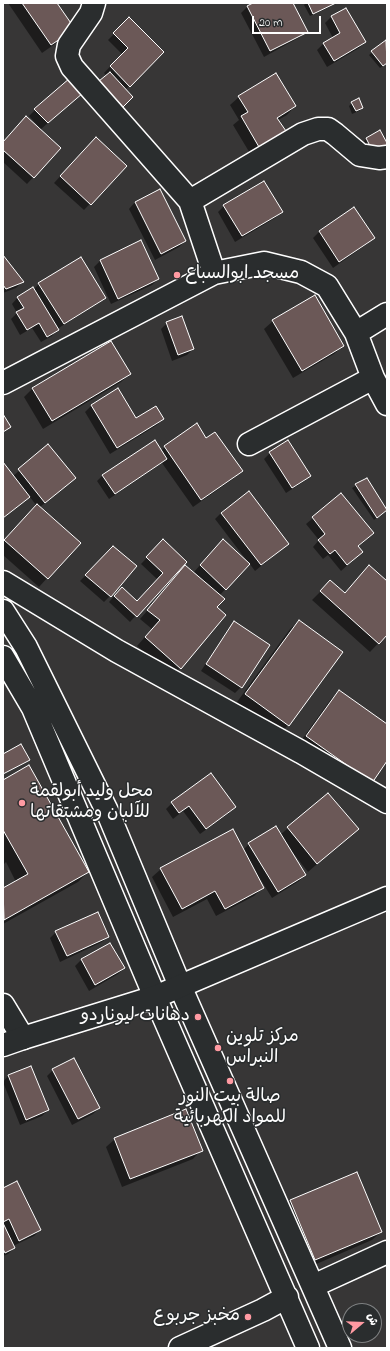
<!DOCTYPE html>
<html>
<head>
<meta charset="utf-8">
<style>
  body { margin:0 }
  #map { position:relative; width:390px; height:1351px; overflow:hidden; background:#373636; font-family:"Indie Flower","Playpen Sans Arabic",sans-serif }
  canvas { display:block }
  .frame { position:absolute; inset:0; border:4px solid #fff; pointer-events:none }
  .north { position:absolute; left:342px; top:1303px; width:40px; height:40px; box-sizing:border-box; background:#2a2d2e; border:1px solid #7f8182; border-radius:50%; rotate:71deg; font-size:11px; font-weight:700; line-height:16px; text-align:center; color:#fff }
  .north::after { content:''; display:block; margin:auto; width:14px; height:18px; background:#ff9aa2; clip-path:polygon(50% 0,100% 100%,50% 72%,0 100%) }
  .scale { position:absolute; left:252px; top:16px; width:69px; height:18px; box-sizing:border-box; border:2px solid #fff; border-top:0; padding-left:5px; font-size:12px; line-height:14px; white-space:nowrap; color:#fff; -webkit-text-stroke:3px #2a2d2e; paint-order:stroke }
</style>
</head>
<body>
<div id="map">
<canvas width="390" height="1351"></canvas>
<div class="frame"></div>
<div class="north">ش</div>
<div class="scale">20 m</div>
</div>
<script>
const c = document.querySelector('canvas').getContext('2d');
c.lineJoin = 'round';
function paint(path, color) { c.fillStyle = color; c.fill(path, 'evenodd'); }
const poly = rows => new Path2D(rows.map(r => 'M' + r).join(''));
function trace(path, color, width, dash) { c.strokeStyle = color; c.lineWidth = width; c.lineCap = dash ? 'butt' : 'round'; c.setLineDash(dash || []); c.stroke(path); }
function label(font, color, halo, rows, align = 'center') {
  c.font = font + ' "Indie Flower","Playpen Sans Arabic",sans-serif'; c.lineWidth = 3; c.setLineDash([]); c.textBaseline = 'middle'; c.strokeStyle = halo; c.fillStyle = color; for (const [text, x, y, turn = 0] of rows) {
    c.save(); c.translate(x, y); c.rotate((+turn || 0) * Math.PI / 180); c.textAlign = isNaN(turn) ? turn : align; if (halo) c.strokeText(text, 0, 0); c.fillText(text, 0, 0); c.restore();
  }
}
paint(poly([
  [8,3,56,3,65,37,42,53],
  [255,3,291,3,306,31,300,37,264,57,241,13,247,7],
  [306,3,338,3,310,16,304,5],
  [345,9,365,42,359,48,327,67,317,50,323,44,333,38,325,23,331,17],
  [129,19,163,52,125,90,132,97,119,109,97,85,107,76,104,73,122,54,108,40],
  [386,41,387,63,380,68,369,55],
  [239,97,295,106,287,115,278,120,284,131,276,139,251,155,233,125,239,120,230,105],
  [75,99,40,130,60,148,27,184,3,162,3,142,39,127,29,116,35,110],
  [352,103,362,108,359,111,352,114,349,106],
  [367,138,387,145,387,146,371,156,364,141],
  [90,144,126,166,84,210,54,183],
  [135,202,185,241,179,247,155,260,129,209],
  [224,206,282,212,275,218,235,242,218,212],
  [354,208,373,238,367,244,333,268,313,238,319,232],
  [3,257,22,282,16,288,3,293],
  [100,261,158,279,152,285,111,304,94,267],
  [39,284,105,297,99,303,57,329,52,336,41,342,32,328,20,335,11,319,17,313,12,304,18,297,34,289],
  [273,321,343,346,334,354,293,378,264,329],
  [167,323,193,349,187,355,172,361,161,329],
  [130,374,121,382,43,429,24,397,33,388],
  [117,390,136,420,163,419,157,425,110,454,85,412,91,406],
  [196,425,206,439,241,471,233,479,193,507,162,463,109,499,97,481,103,475,160,451],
  [48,446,68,484,40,507,79,543,39,587,3,555,3,542,37,506,29,496,3,519,3,463,13,476],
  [270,453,309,476,303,482,286,493,264,459],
  [367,479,382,513,374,520,352,488],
  [341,494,373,533,358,547,362,552,341,571,328,555,323,559,313,547,319,540,306,524],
  [221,513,288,544,255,571,249,563,219,596,216,607,180,668,172,676,137,646,152,629,140,619,185,567,199,579,200,577,194,572,217,546,246,562,247,561,215,519],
  [114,547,110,596,104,602,80,581],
  [157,547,185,562,130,622,109,602,116,594,137,602,157,579,141,564],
  [361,575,387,582,387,634,370,652,312,600,322,590,344,594],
  [299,621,288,725,280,734,237,702,290,629],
  [234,623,269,645,241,687,235,693,201,671,228,629],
  [339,691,387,725,387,759,371,782,298,745,331,699],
  [3,781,88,872,78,882,3,924,3,889,16,882,6,862,3,865],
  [328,794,357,829,308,872,293,853,292,854,305,875,299,881,272,898,259,877,257,878,263,887,254,896,216,916,207,899,173,917,152,877,161,869,243,850,249,844,280,835],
  [172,803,235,807,229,813,200,834,183,811,173,819,166,809],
  [56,932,108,936,102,942,60,962,50,938],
  [81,960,124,968,118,974,89,991,75,966],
  [31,1067,48,1110,42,1116,20,1125,3,1082,8,1076],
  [53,1070,99,1108,93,1114,72,1125,47,1076],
  [115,1139,201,1150,193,1159,122,1187,106,1147],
  [356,1174,381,1232,372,1240,307,1268,282,1210,290,1201],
  [3,1189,40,1230,34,1236,13,1246,14,1248,8,1254,3,1256]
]), '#0007');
const building = poly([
  [22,3,57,3,75,29,51,45,22,3],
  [253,3,293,3,308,32,270,51,247,6,253,3],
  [308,3,336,3,313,14,308,3],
  [346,8,366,42,334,61,323,43,340,33,331,16,346,8],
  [129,17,164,52,130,87,110,66,128,48,113,33,129,17],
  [386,40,387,63,383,66,371,51,386,40],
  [110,72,133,97,123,107,99,81,110,72],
  [276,73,296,106,277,118,286,131,259,147,241,116,248,112,238,96,276,73],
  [70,78,83,93,48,123,34,109,70,78],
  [359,98,363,108,356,111,351,102,359,98],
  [26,116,61,148,34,178,3,150,3,142,26,116],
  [380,130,387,143,387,147,374,154,366,138,380,130],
  [96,137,127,166,91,205,60,176,96,137],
  [264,181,283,212,242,236,223,205,264,181],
  [160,189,186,241,161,254,135,202,160,189],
  [354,207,375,238,339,262,319,231,354,207],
  [141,240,159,279,118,299,100,260,141,240],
  [3,255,24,282,6,289,3,285,3,255],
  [81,257,106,298,64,324,38,283,81,257],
  [33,287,59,330,47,337,39,323,27,330,16,312,24,308,17,297,33,287],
  [315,295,344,346,302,371,272,320,315,295],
  [182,316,194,349,178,355,166,322,182,316],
  [111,341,131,374,52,421,32,388,111,341],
  [118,388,136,418,156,406,164,419,117,448,91,405,118,388],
  [3,414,11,427,3,432,3,414],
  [197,423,206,438,215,432,243,471,201,500,164,446,197,423],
  [155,440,167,459,115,494,102,475,155,440],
  [288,440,311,476,292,488,269,452,288,440],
  [48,444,76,478,45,503,18,469,48,444],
  [3,462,30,497,3,518,3,462],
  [367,478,387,510,377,518,355,484,367,478],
  [249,491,289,544,261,565,221,513,249,491],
  [341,493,374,533,358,546,363,552,347,565,335,550,330,554,318,540,325,534,312,517,341,493],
  [37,504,81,543,48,579,4,540,37,504],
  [163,539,187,562,137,617,114,596,122,587,137,601,163,573,146,557,163,539],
  [223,539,250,564,226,590,200,565,223,539],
  [113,546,137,566,111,597,85,575,113,546],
  [185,565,225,599,217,607,226,615,181,669,145,637,160,620,147,610,185,565],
  [369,565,387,581,387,635,379,644,320,591,330,580,345,593,369,565],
  [299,620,343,652,289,726,245,694,299,620],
  [234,621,270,645,242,688,206,664,234,621],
  [339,690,387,724,387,761,372,783,306,736,339,690],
  [21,744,30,760,3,774,3,754,21,744],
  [29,765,89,872,4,920,3,888,28,874,3,830,3,780,29,765],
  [211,773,236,807,206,829,189,806,179,813,171,802,211,773],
  [328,793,359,829,317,864,287,827,328,793],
  [276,826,306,875,278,892,248,843,276,826],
  [233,829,264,888,225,909,215,891,182,909,160,868,233,829],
  [98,912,109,937,67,956,55,931,98,912],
  [110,943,125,968,95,985,81,959,110,943],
  [74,1058,100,1108,78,1119,52,1069,74,1058],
  [31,1066,49,1110,26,1120,8,1075,31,1066],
  [186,1109,203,1151,130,1179,114,1138,186,1109],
  [357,1172,382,1232,315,1260,290,1200,357,1172],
  [17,1181,41,1230,19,1241,9,1219,3,1222,3,1188,17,1181],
  [3,1223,15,1248,5,1253,3,1249,3,1223]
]);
paint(building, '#6b5857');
trace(building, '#fff', 1);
const street = poly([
  [94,3,91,13,69,45,67,56,72,67,190,201,214,273],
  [190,201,303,134,318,129,328,129,335,134,360,155,379,158,387,157],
  [356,333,387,314],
  [3,383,214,273,264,263,301,272,327,286,356,333,373,378,387,404],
  [249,444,373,378],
  [3,582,117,651,301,752,387,802],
  [3,611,26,647,108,813,180,986,340,1348],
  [3,657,33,708,155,997,308,1348],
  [3,1005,23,1038],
  [313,1286,387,1252],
  [180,1348,263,1310,287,1297]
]);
const secondary = poly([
  [3,1045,23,1038,155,997,387,898]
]);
trace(street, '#fff', 25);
trace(secondary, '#fff', 25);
trace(street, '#2a2d2e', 22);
trace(secondary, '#2a2d2e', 22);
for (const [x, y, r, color] of [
  [177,275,4,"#ff9aa2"],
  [22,803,4,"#ff9aa2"],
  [198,1017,4,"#ff9aa2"],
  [218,1048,4,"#ff9aa2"],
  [230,1081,4,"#ff9aa2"],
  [248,1317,4,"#ff9aa2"]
]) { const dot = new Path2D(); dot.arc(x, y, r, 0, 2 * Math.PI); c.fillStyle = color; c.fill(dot); trace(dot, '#2a2d2e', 1.5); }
label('18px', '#fff', '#2a2d2e', [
  ["مسجد ابوالسباع",185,275],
  ["محل وليد أبولقمة",30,793],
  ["للآلبان ومشتقاتها",30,814],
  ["دهانات ليوناردو",190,1017,"right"],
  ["مركز تلوين",226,1038],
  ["النبراس",226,1059],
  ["صالة بيت النور",230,1098,"center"],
  ["للمواد الكهربائية",230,1119,"center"],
  ["مخبز جربوع",240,1317,"right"]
], 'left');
</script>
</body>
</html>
